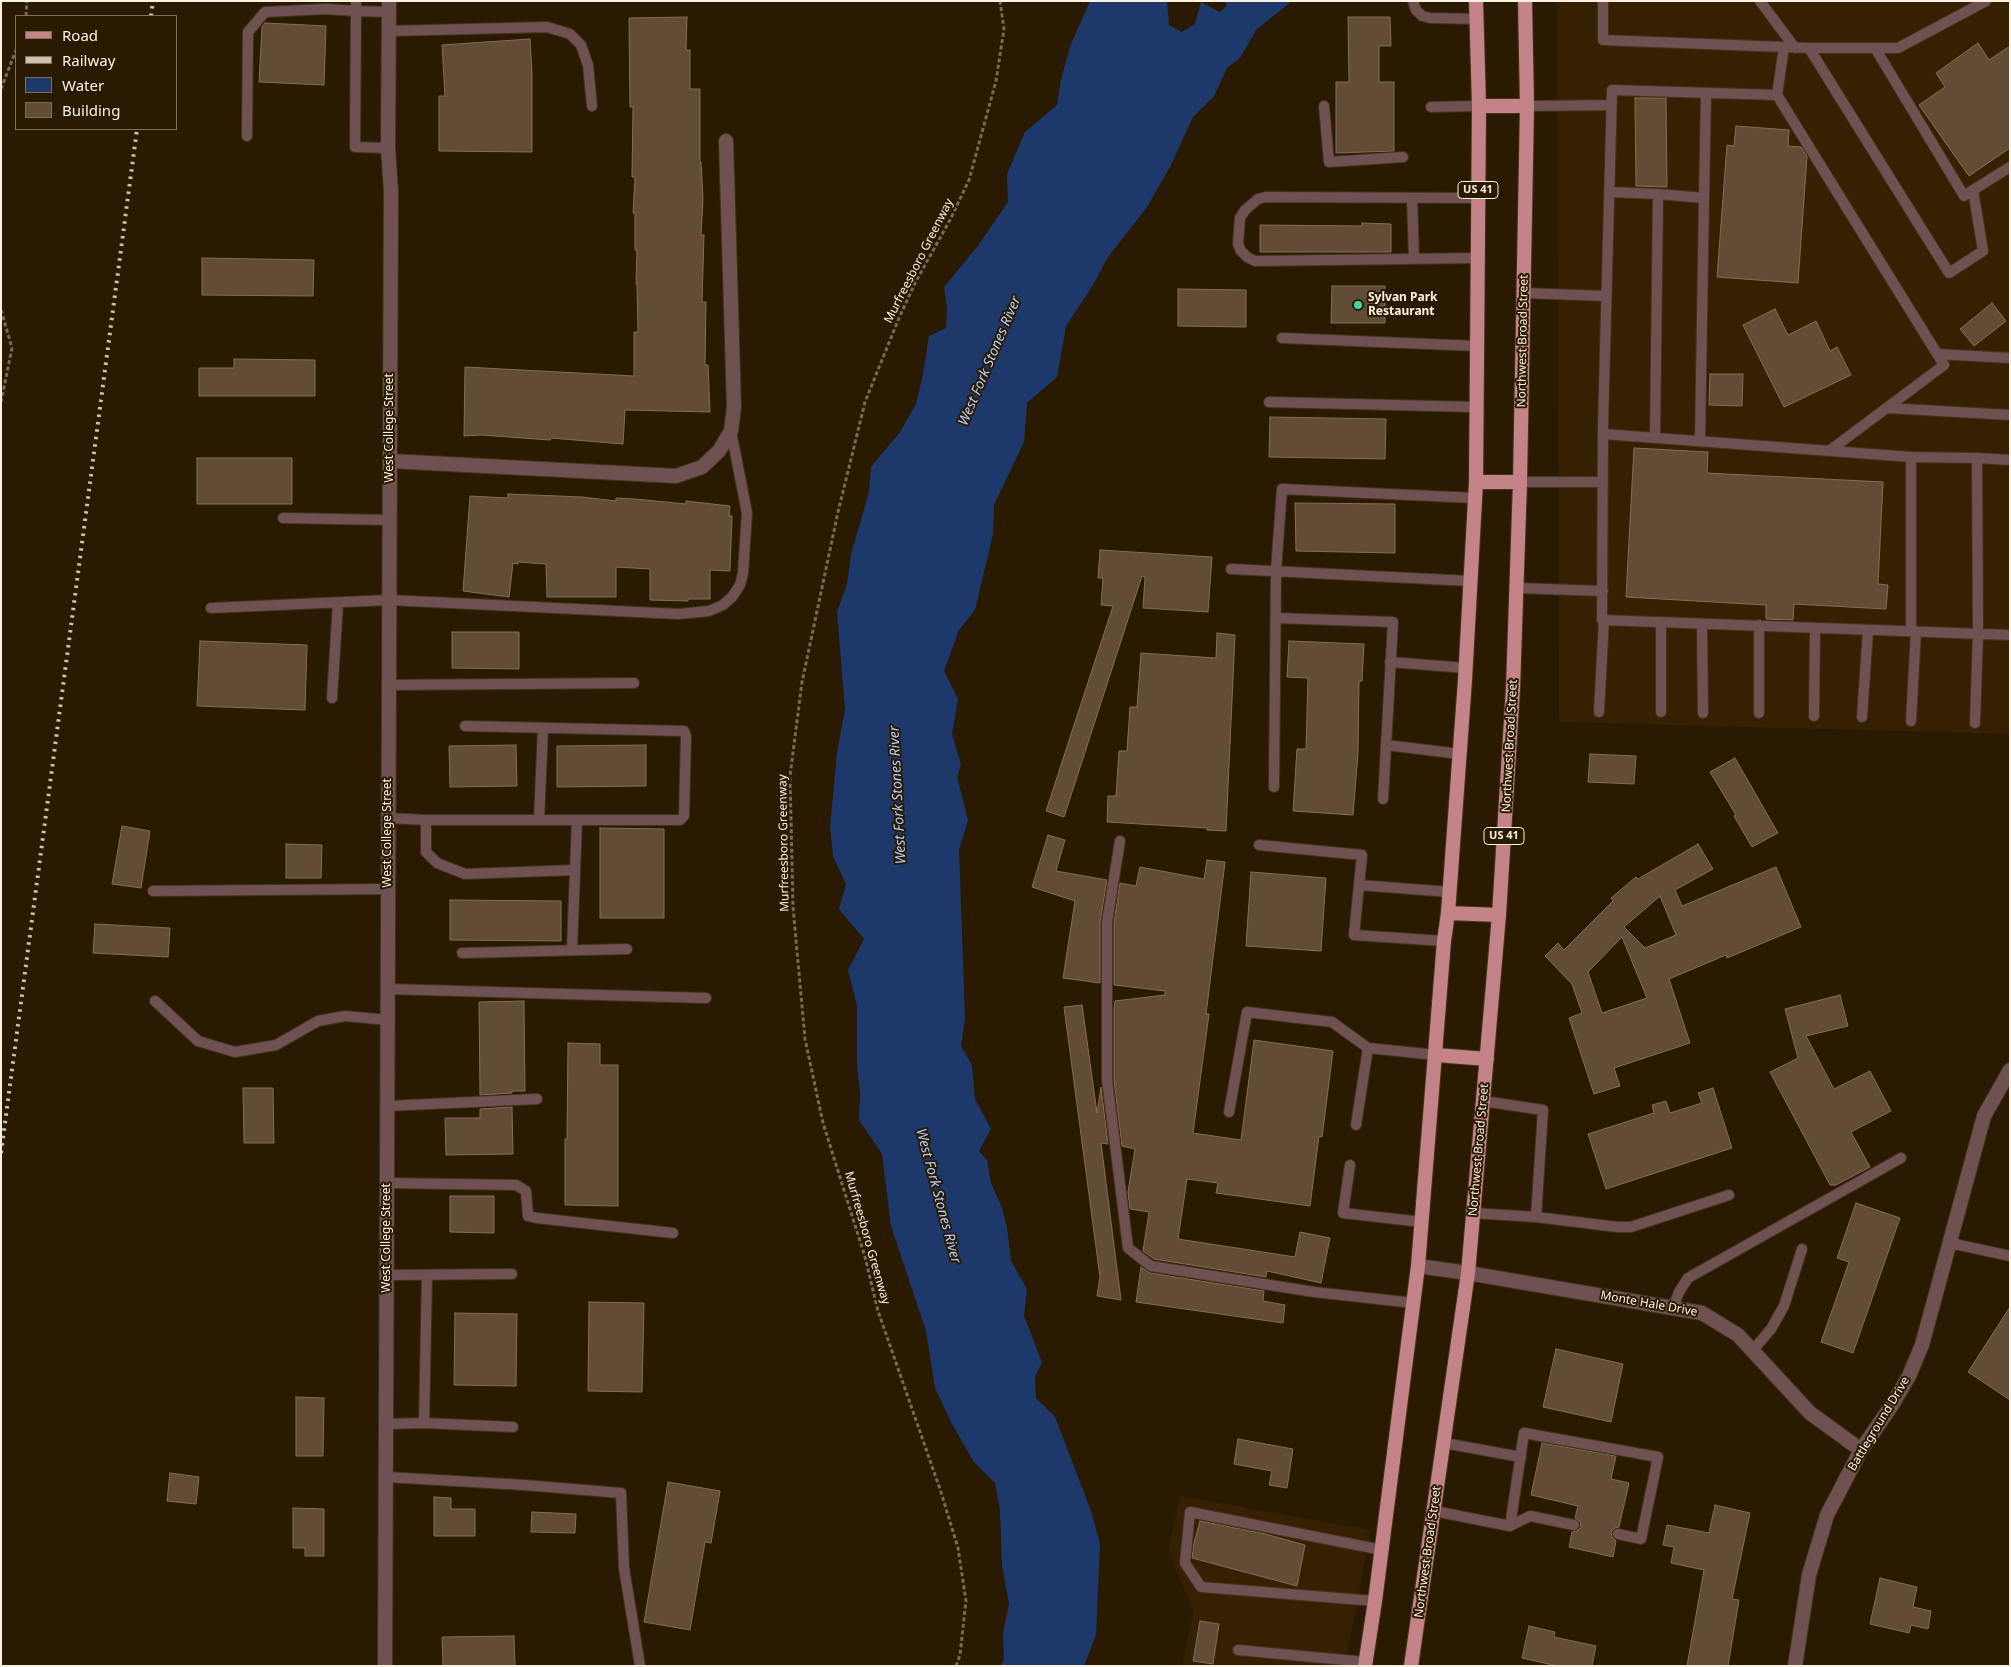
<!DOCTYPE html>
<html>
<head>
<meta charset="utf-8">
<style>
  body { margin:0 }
  #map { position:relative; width:2011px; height:1667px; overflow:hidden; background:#2a1a02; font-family:"Noto Sans",sans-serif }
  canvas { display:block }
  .frame { position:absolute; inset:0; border:2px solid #fcf1e3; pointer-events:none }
  .legend { position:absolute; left:15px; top:15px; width:162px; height:115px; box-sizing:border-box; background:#2a1a02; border:1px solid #7e705c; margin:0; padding:6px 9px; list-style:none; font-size:15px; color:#fcf1e3 }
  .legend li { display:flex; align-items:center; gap:10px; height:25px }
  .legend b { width:25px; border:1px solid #7e705c }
</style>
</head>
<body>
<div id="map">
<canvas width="2011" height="1667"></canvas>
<div class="frame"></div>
<ul class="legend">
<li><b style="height:6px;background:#c48487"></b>Road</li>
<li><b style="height:6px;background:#cec1b1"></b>Railway</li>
<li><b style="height:14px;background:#1d396b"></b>Water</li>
<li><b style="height:14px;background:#614c35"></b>Building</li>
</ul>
</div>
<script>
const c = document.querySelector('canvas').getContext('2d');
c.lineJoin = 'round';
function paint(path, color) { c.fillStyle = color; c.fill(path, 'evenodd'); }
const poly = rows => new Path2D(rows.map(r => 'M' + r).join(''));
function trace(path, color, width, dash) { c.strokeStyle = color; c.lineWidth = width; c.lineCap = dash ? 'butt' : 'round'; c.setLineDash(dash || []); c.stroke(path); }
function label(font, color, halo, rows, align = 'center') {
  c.font = font + ' "Noto Sans",sans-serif'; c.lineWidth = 4; c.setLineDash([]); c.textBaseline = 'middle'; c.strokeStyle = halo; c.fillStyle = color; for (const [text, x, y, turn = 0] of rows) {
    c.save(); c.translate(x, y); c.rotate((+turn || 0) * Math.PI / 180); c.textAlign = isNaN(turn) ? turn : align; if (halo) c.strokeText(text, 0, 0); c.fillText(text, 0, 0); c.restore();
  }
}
paint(poly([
  [1557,1,2010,1,2010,734,1559,722],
  [1180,1496,1371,1530,1345,1666,1182,1666,1193,1612,1168,1550]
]), '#352101');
paint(poly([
  [1090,1,1167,1,1169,25,1182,32,1195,24,1201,2,1220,12,1227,5,1224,1,1292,1,1256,30,1240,58,1227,68,1214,96,1193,117,1170,167,1147,207,1108,257,1093,285,1066,326,1057,377,1027,403,1024,442,994,505,993,534,975,610,959,630,944,671,958,699,952,734,961,765,957,777,968,820,959,850,965,1018,961,1046,972,1065,975,1099,991,1129,979,1151,987,1160,991,1183,1001,1205,1007,1227,1011,1261,1027,1289,1024,1316,1042,1362,1035,1377,1036,1398,1055,1417,1091,1511,1100,1544,1096,1635,1084,1666,1001,1666,1004,1659,1003,1634,1009,1603,1002,1566,1000,1510,995,1483,974,1462,952,1424,935,1388,926,1331,891,1226,882,1154,859,1120,860,1093,857,1064,857,1006,848,970,864,939,839,909,846,884,833,856,830,827,837,753,845,709,837,612,847,584,851,554,869,492,871,467,900,432,916,404,923,374,929,336,946,328,947,309,944,287,977,247,1008,202,1007,174,1025,132,1057,105,1061,79,1071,44]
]), '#1d396b');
const building = poly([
  [687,17,686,50,690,50,690,89,700,89,700,162,701,162,703,199,701,235,704,235,702,302,706,302,705,365,708,365,710,412,625,410,623,444,551,438,550,440,481,435,464,436,465,367,634,376,634,332,638,332,637,284,636,284,637,251,635,250,635,213,633,213,635,177,632,177,633,107,630,107,629,18,687,17],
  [1348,17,1390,17,1391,46,1379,46,1379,82,1394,82,1394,151,1336,153,1336,82,1349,82,1348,17],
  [265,23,326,26,324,85,259,82,262,27,265,23],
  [530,39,532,74,532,152,439,151,439,96,445,96,442,45,530,39],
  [1978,43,1989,60,2010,46,2010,148,1969,176,1919,105,1945,87,1936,73,1978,43],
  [1635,98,1666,98,1667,187,1636,186,1635,98],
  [1736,126,1789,130,1788,146,1801,147,1807,156,1798,283,1717,277,1727,145,1734,146,1736,126],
  [1362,223,1391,224,1391,252,1260,252,1260,225,1362,226,1362,223],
  [202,258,314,260,313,296,202,295,202,258],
  [1332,286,1385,286,1385,323,1331,323,1332,286],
  [1178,289,1246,290,1246,327,1178,326,1178,289],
  [1992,303,2006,321,1974,346,1960,329,1992,303],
  [1775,309,1788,335,1816,321,1830,351,1837,347,1851,375,1784,407,1743,325,1775,309],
  [234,359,315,360,315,396,199,396,199,368,234,368,234,359],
  [1710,374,1743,374,1742,406,1709,405,1710,374],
  [1270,417,1386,419,1385,459,1269,457,1270,417],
  [1634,448,1708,452,1707,473,1883,482,1878,584,1888,585,1886,609,1794,604,1793,620,1766,619,1766,605,1626,597,1634,448],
  [197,458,292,458,292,504,197,504,197,458],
  [508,494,582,497,616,501,616,498,635,499,686,504,686,501,730,506,729,516,732,516,730,571,710,570,710,599,688,599,688,601,650,600,650,569,616,567,616,597,547,597,546,564,518,562,518,564,513,563,509,597,463,591,470,496,508,498,508,494],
  [1295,503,1395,504,1395,553,1296,551,1295,503],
  [1100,550,1212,557,1208,612,1143,608,1145,577,1142,576,1064,817,1046,811,1113,606,1101,605,1103,578,1098,578,1100,550],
  [452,632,519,632,519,669,452,668,452,632],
  [1217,633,1235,635,1226,831,1207,830,1207,828,1107,822,1108,796,1116,796,1119,751,1127,751,1130,707,1137,707,1141,653,1216,658,1217,633],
  [200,641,307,645,305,710,197,706,200,641],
  [1289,641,1364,644,1362,681,1359,681,1358,753,1353,815,1293,811,1297,749,1306,749,1308,678,1287,677,1289,641],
  [516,745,517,786,450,787,449,746,516,745],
  [646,745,646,786,557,787,557,746,646,745],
  [1590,754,1636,756,1634,784,1588,782,1590,754],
  [1735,758,1778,833,1752,847,1734,816,1736,815,1710,772,1735,758],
  [122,826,150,831,141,888,112,884,122,826],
  [600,828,664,829,664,918,600,918,600,828],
  [1048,835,1065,840,1056,871,1107,880,1100,922,1100,983,1063,978,1075,901,1032,887,1048,835],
  [286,844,322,845,321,878,286,878,286,844],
  [1698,844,1713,869,1675,890,1682,906,1776,867,1801,927,1727,958,1726,955,1669,979,1690,1043,1614,1068,1620,1086,1594,1094,1569,1018,1582,1013,1572,984,1545,956,1558,943,1564,950,1613,901,1611,898,1636,877,1638,879,1698,844],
  [1660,896,1676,935,1645,948,1624,927,1660,896],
  [1622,937,1647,998,1602,1013,1588,972,1622,937],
  [1207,860,1225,862,1206,1014,1209,1014,1193,1133,1241,1140,1254,1040,1333,1051,1322,1137,1319,1136,1310,1206,1216,1193,1218,1183,1187,1179,1178,1239,1295,1257,1300,1232,1330,1238,1321,1283,1267,1271,1266,1277,1154,1259,1143,1251,1149,1212,1130,1209,1128,1192,1135,1149,1122,1146,1114,1080,1114,1009,1115,1001,1165,995,1165,991,1114,985,1114,923,1120,883,1136,886,1140,867,1204,879,1207,860],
  [1251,872,1326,878,1321,951,1246,946,1251,872],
  [450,900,561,901,561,941,450,940,450,900],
  [95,924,170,928,168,957,93,953,95,924],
  [1840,995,1848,1026,1806,1036,1834,1089,1870,1071,1891,1111,1851,1132,1870,1167,1836,1185,1830,1185,1770,1072,1798,1058,1785,1009,1840,995],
  [524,1001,525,1091,512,1091,512,1093,480,1095,479,1002,524,1001],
  [1082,1005,1097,1113,1101,1087,1108,1144,1101,1143,1121,1300,1097,1296,1100,1277,1064,1007,1082,1005],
  [568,1043,600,1044,600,1065,618,1065,618,1206,565,1205,565,1139,567,1139,568,1043],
  [243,1088,273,1088,274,1143,244,1143,243,1088],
  [1713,1088,1732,1148,1606,1189,1588,1134,1654,1113,1652,1105,1666,1101,1670,1113,1702,1103,1698,1093,1713,1088],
  [512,1107,513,1154,446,1155,445,1118,480,1118,480,1109,512,1107],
  [450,1196,494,1196,494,1233,450,1232,450,1196],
  [1856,1203,1900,1218,1853,1353,1821,1342,1849,1262,1837,1258,1856,1203],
  [1141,1267,1150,1273,1264,1291,1263,1301,1285,1305,1283,1323,1136,1302,1141,1267],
  [589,1302,644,1303,642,1392,588,1391,589,1302],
  [2010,1307,2010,1400,1968,1372,2010,1307],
  [455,1313,517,1314,516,1386,454,1385,455,1313],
  [1556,1349,1623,1364,1611,1422,1543,1407,1556,1349],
  [296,1397,324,1398,323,1456,296,1456,296,1397],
  [1238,1439,1293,1449,1287,1488,1269,1485,1272,1471,1234,1464,1238,1439],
  [1542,1443,1616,1456,1611,1479,1629,1483,1619,1527,1615,1528,1611,1532,1612,1537,1616,1541,1613,1557,1569,1547,1572,1532,1577,1531,1581,1527,1580,1522,1575,1518,1578,1506,1531,1495,1542,1443],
  [170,1473,199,1477,196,1504,167,1501,170,1473],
  [668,1482,720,1491,711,1543,705,1542,690,1630,644,1622,668,1482],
  [434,1497,451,1498,451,1509,475,1509,475,1536,434,1536,434,1497],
  [1715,1505,1750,1513,1732,1599,1739,1600,1728,1666,1687,1666,1704,1570,1671,1563,1674,1547,1663,1545,1667,1525,1709,1533,1715,1505],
  [293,1508,324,1509,324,1556,305,1556,305,1548,293,1548,293,1508],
  [532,1512,576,1514,575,1533,531,1532,532,1512],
  [1200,1521,1265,1534,1305,1545,1297,1586,1192,1558,1194,1543,1200,1521],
  [1880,1578,1917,1587,1913,1607,1931,1611,1928,1629,1911,1625,1909,1633,1870,1624,1880,1578],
  [1200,1621,1219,1624,1213,1664,1193,1661,1200,1621],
  [1529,1626,1555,1632,1554,1637,1596,1646,1592,1666,1557,1666,1522,1658,1529,1626],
  [514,1636,515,1666,443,1666,442,1637,514,1636]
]);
paint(building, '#614c35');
trace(building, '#856e56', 1);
const service = poly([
  [1413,1,1416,10,1422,16,1430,18,1477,19],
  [1603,1,1603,40,1809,48,1949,273,1983,251,1973,190,2010,167],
  [1760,1,1795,48],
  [389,31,547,27,570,34,581,45,588,65,592,106],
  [1784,47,1777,95,1612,90,1603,425,1602,620,2010,635],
  [1809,48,1898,48,1986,1],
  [1875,48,1964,196,1973,190],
  [1777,95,1944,365,1829,451],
  [1324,106,1329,162,1403,157],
  [1527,106,1610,105],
  [1431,107,1479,106],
  [247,136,248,32,265,12,326,9,356,11,356,1],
  [388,148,355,147,356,11,389,12],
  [1609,192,1658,194],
  [1412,198,1414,259],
  [1478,258,1255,261,1247,257,1241,251,1238,244,1240,218,1245,210,1258,199,1266,197,1478,198],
  [1524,293,1606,296],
  [1282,338,1477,346],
  [1937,354,2010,358],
  [1269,402,1476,407],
  [1887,408,2010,415],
  [1603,434,1911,457,1911,631],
  [1655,438,1658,194,1704,198,1706,93],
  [1700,441,1704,198],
  [1911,457,1977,458],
  [1520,482,1603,482],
  [283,518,389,520],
  [1231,569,1470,581],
  [1517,588,1603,591],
  [211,608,389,600,679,614,709,611,723,605,732,597,740,585,743,573,747,513,731,431],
  [1276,618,1393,622,1383,799],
  [1702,624,1703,713],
  [1390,662,1466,668],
  [389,685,634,683],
  [332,698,338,603],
  [1599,712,1604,619],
  [1661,712,1661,622],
  [1759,713,1759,625],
  [1814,716,1815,628],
  [1862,717,1868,630],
  [1911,721,1916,631],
  [1975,723,1978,634,1977,458,2010,460],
  [1386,745,1460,754],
  [1274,787,1276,570,1282,489,1475,498],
  [388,818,426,820,680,820,684,816,686,736,684,731,465,726],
  [426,820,426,852,437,863,465,874,575,870],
  [539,820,543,728],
  [1120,841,1107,922,1107,1080,1128,1248,1151,1266,1314,1292,1414,1303],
  [1259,845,1362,855,1354,935,1444,941],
  [1359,885,1450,892],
  [153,891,388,889],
  [572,949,577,820],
  [462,953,627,949],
  [388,989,706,998],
  [155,1001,198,1041,235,1052,276,1045,318,1021,345,1016,388,1020],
  [1483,1101,1543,1110,1536,1217],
  [387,1106,537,1099],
  [1229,1112,1247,1012,1332,1022,1368,1048],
  [1356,1125,1368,1048,1436,1055],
  [1350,1165,1343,1213,1422,1222],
  [387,1183,516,1185,526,1191,528,1216,537,1218,673,1233],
  [1473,1213,1536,1217,1617,1227,1631,1227,1729,1195],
  [1950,1243,2010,1256],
  [387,1275,512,1274],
  [1673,1308,1679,1292,1688,1278,1901,1158],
  [1753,1350,1771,1329,1784,1306,1802,1249],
  [424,1423,427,1275],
  [386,1424,424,1423,513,1427],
  [1444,1443,1521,1457],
  [386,1477,524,1485,621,1493,624,1568,640,1666],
  [1434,1511,1510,1526,1530,1516,1574,1525],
  [1510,1526,1524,1433,1658,1457,1641,1539,1618,1534],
  [1375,1601,1201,1587,1185,1563,1190,1512,1382,1550],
  [1238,1650,1366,1662]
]);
const minor = poly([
  [390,461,676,476,702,467,719,451,731,431,734,407,726,141],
  [1418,1266,1468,1273,1702,1313,1738,1335,1810,1413,1861,1450],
  [1795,1666,1809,1575,1827,1515,1861,1450,1892,1405,1909,1376,1922,1345,1984,1116,2010,1070]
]);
const tertiary = poly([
  [385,1666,391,191,388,148,389,1]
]);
const primary = poly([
  [1479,106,1527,106],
  [1476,482,1520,482],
  [1448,913,1499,915],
  [1436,1055,1487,1059],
  [1365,1666,1375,1601,1418,1266,1444,941,1448,913,1465,680,1476,482,1479,106,1476,1],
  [1411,1666,1468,1273,1499,915,1513,688,1520,482,1527,106,1525,1]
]);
trace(service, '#43341d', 12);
trace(minor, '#43341d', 16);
trace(tertiary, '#43341d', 16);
trace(primary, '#43341d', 16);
trace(poly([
  [26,16,27,1],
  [1,89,16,50],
  [1,310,12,348,1,402],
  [956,1666,960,1655,966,1601,958,1548,941,1492,878,1311,865,1257,823,1123,805,1039,793,907,790,776,802,682,838,512,865,402,899,318,915,283,950,220,969,180,996,81,1004,29,1000,1]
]), '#786a56', 3, [4, 2.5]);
trace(service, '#705152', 10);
trace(minor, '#705152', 14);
trace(tertiary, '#705152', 14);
trace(primary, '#c48487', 14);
trace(poly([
  [151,16,153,1],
  [1,1153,137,129]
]), '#cec1b1', 4, [2.5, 5]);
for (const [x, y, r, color] of [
  [1358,305,5,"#43d4a0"]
]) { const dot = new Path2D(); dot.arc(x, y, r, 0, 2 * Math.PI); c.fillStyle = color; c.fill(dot); trace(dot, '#2a1a02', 2); }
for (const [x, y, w] of [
  [1478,190,40],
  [1504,836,40]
]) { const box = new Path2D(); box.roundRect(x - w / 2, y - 8.5, w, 17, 4); c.fillStyle = '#2a1a02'; c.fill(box); trace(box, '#fcf1e3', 1); }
label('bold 11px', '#fcf1e3', null, [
  ["US 41",1478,190],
  ["US 41",1504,836]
]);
label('12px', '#fcf1e3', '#2a1a02', [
  ["Murfreesboro Greenway",919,261,-63],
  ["Northwest Broad Street",1523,341,-89],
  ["West College Street",390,428,-90],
  ["Northwest Broad Street",1510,746,-87],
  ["West College Street",388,833,-90],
  ["Murfreesboro Greenway",784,843,-91],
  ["Northwest Broad Street",1479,1150,-85],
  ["West College Street",387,1238,-90],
  ["Murfreesboro Greenway",867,1238,74],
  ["Monte Hale Drive",1649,1304,10],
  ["Battleground Drive",1879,1424,-59],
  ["Northwest Broad Street",1428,1552,-82]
]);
label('bold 12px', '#fcf1e3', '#2a1a02', [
  ["Sylvan Park",1368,298],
  ["Restaurant",1368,312]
], 'left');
label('italic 14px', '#b1cdfd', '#2a1a02', [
  ["West Fork Stones River",990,361,-67],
  ["West Fork Stones River",898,795,-93],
  ["West Fork Stones River",938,1196,75]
]);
</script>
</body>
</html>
